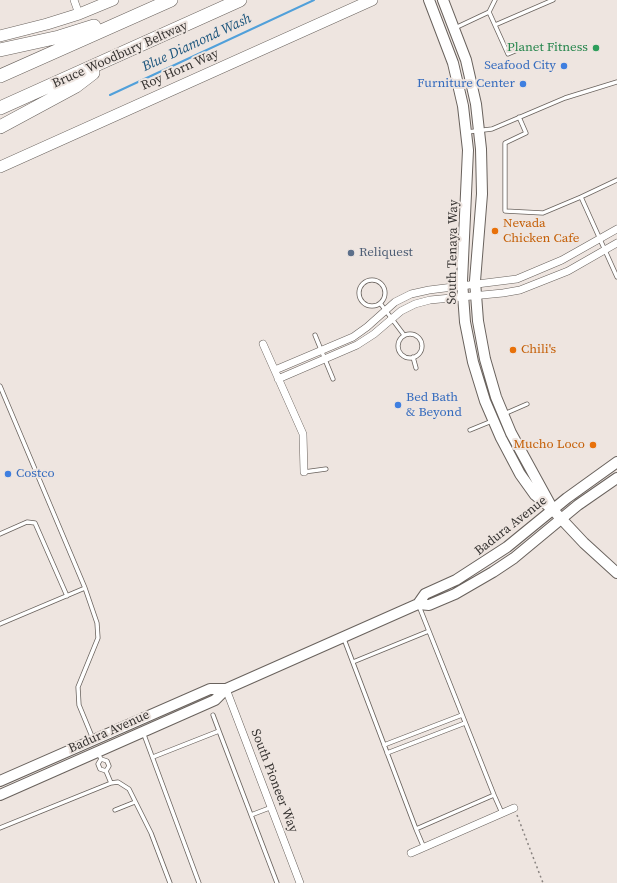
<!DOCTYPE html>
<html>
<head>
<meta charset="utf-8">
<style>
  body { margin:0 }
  canvas { display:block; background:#eee5e0 }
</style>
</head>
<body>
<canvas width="617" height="883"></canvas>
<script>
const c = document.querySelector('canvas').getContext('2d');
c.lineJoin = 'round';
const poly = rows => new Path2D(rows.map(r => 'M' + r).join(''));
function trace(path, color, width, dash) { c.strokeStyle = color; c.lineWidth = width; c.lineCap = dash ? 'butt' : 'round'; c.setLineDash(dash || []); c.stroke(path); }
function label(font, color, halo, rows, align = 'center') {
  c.font = font + ' "Source Serif 4",serif'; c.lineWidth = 4; c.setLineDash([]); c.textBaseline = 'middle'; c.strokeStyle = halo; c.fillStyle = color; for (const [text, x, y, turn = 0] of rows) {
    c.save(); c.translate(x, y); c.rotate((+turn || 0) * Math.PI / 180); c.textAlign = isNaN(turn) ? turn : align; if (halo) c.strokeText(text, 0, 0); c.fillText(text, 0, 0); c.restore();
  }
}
trace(poly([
  [110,95,314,0]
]), '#51a0da', 2);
const lane = poly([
  [489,12,508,54,527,46],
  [495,25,553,0],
  [455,28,489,12,495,0],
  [519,117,526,133,505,143,505,211,543,213,581,197,617,277],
  [467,132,492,129,565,98,617,82],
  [581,197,617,180],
  '359 293a13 13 0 1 1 26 0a13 13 0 1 1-26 0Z',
  [380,303,404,335],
  '398 346a12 12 0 1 1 24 0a12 12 0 1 1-24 0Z',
  [315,335,333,379],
  [413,357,416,368],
  [0,386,85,588,97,623,98,638,78,687,79,705,93,739],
  [504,414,527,404],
  [470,430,492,421],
  [304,472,326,469],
  [0,534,27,522,35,523,67,596],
  [0,624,85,588],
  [344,639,416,829,494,795,419,606],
  [353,662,429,631],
  [213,715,219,731],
  [143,732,199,883],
  [384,745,462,715],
  [98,753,101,759,98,764,100,769,106,771,111,783],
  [387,753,465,723],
  [153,757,219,731,277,883],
  [101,759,107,761,109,766,106,771],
  [494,795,502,813],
  [115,810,135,802],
  [251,815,272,807],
  [0,828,111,783,118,782,129,789,151,833,170,883],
  [416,829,424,848]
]);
const street = poly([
  [74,0,79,14],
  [263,344,303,434,304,472],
  [275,370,353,337,367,327,395,302,411,294,429,290,517,279,562,260,617,229],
  [278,379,357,345,374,334,401,311,415,304,430,300,503,293,520,290,568,271,617,243],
  [226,689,300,883],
  [411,853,514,808]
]);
const secondary = poly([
  [429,0,453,63,463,106,468,150,462,281,465,322,473,362,485,401,501,438,520,474,535,495,553,510,584,543,617,573],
  [443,0,466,60,476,104,481,149,482,194,475,281,478,321,485,359,496,397,511,433,551,506],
  [418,604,429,605,455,594,493,572,514,558,578,505,617,478],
  [0,781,210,689,226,689],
  [0,795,215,700,226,689,418,604,425,594,456,580,507,547,567,498,617,462]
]);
const primary = poly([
  [0,36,47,24,79,14,113,0],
  [0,167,372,0]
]);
const highway = poly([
  [0,50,59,37,94,26],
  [0,76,171,0],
  [0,108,240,0],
  [0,127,76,86,93,73]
]);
trace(lane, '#69625d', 5);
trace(street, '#69625d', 8);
trace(secondary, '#69625d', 12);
trace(primary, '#69625d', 12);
trace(highway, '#69625d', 14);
trace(poly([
  [517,815,543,883]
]), '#8a8481', 1.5, [2, 3]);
trace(lane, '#fff', 3.5);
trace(street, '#fff', 7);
trace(secondary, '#fff', 10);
trace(primary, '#fff', 11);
trace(highway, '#fff', 13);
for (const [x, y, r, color] of [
  [596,48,4,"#2e9e5b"],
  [564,66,4,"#3f7fe0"],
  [523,84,4,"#3f7fe0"],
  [495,231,4,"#e8710a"],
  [351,253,4,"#5c6f8a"],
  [513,350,4,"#e8710a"],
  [398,405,4,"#3f7fe0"],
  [593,445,4,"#e8710a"],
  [8,474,4,"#3f7fe0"]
]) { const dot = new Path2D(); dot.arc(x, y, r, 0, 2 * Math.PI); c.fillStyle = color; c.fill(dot); trace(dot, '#eee5e0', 1.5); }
label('13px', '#27864d', '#eee5e0', [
  ["Planet Fitness",588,48]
], 'right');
label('13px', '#363331', '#eee5e0', [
  ["Bruce Woodbury Beltway",120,55,-24],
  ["Roy Horn Way",180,70,-24],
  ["South Tenaya Way",453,252,-89],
  ["Badura Avenue",511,526,-38],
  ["Badura Avenue",109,732,-24],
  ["South Pioneer Way",274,781,69]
]);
label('13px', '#366cbe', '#eee5e0', [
  ["Seafood City",556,66],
  ["Furniture Center",515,84],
  ["Bed Bath",406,398,"left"],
  ["& Beyond",406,413,"left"],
  ["Costco",16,474,"left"]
], 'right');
label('13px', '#c56008', '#eee5e0', [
  ["Nevada",503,224],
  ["Chicken Cafe",503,239],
  ["Chili's",521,350],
  ["Mucho Loco",585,445,"right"]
], 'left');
label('13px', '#4e5e75', '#eee5e0', [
  ["Reliquest",359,253]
], 'left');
label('italic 14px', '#1a547c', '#eee5e0', [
  ["Blue Diamond Wash",197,43,-25]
]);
</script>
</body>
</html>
